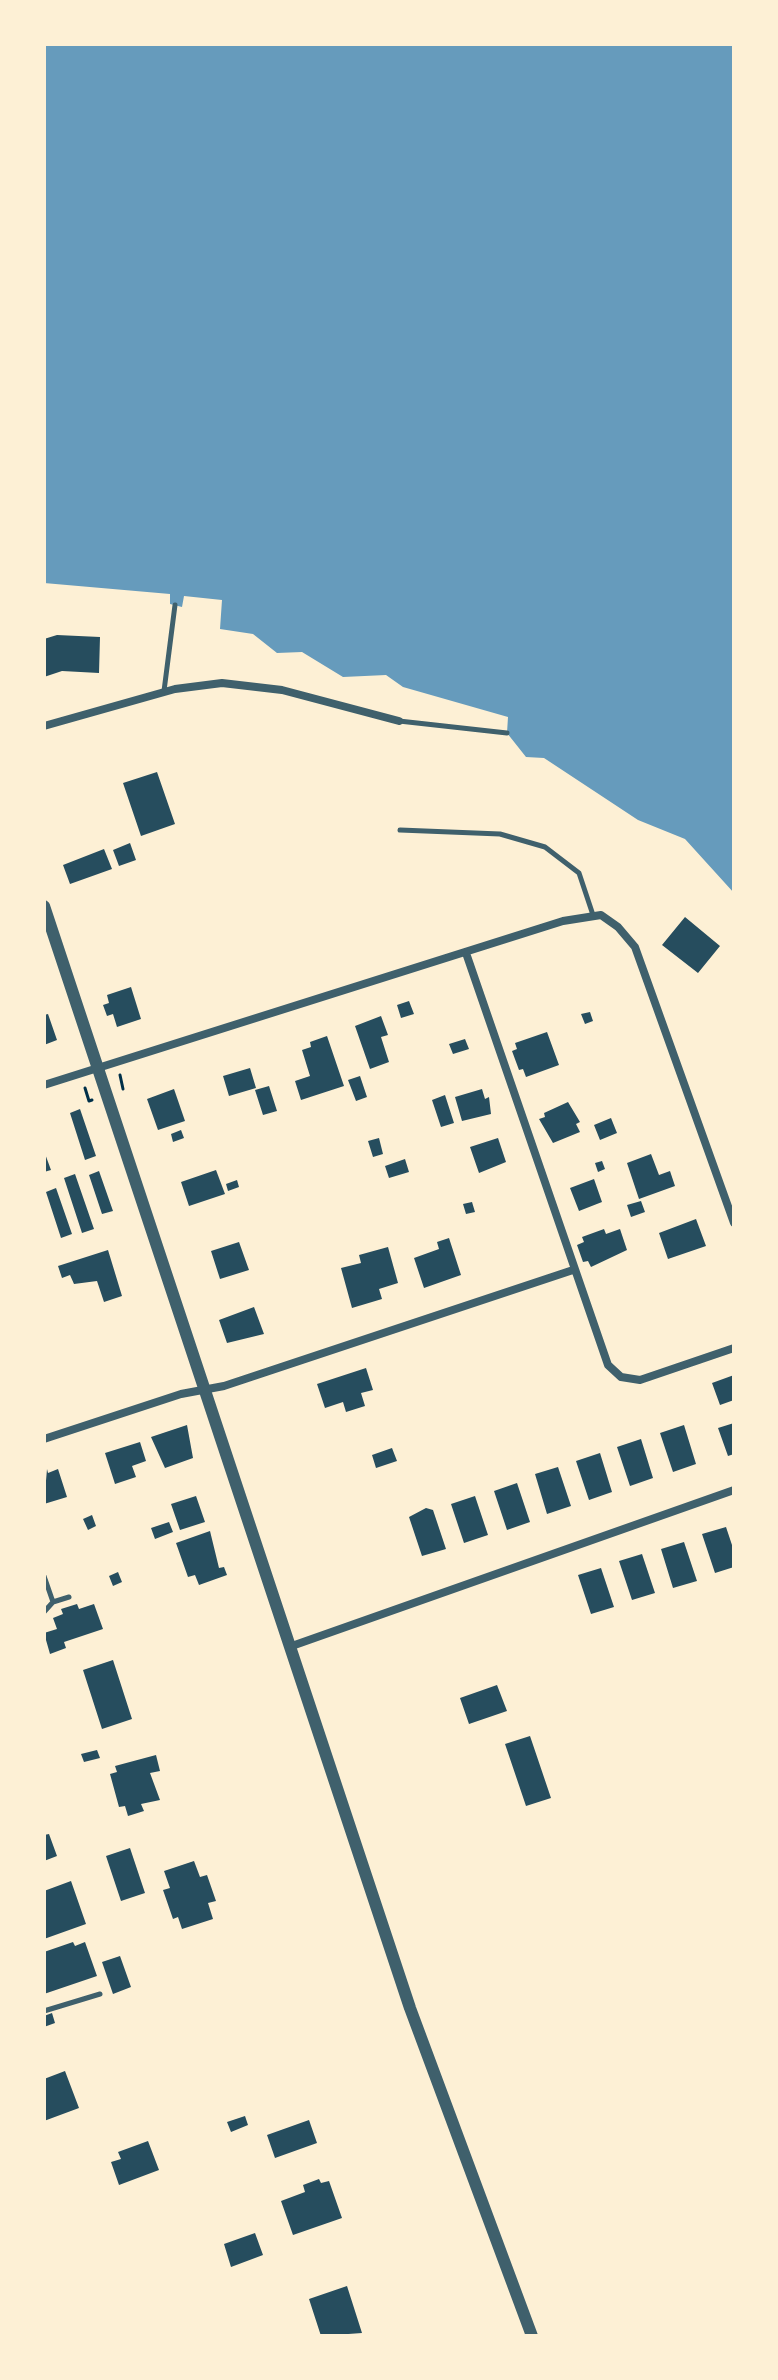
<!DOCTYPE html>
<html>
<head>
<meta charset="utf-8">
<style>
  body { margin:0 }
  #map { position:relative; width:778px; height:2380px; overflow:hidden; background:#fdf0d5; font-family:Rubik,sans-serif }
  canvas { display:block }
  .frame { position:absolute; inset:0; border:46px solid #fdf0d5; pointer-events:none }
</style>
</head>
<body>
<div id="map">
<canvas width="778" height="2380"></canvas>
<div class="frame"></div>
</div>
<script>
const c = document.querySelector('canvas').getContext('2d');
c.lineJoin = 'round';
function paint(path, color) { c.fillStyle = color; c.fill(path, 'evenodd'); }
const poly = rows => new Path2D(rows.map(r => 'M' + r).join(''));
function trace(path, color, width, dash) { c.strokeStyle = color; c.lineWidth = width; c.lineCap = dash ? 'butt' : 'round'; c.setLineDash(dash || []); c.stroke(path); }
paint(poly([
  [44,44,734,44,734,893,685,839,638,820,544,758,526,757,507,733,508,717,403,687,386,675,343,677,302,652,277,653,253,634,220,629,222,600,184,596,182,607,170,604,170,594,44,583]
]), '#669bbc');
paint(poly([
  [57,635,100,637,99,673,62,671,44,677,44,639],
  [157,772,175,824,141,836,123,783],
  [130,843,136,860,119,866,113,850],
  [104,849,112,869,70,884,63,865],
  [685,917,720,946,698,973,662,945],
  [131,987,141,1019,117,1027,113,1014,107,1016,103,1005,109,1003,107,995],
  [409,1001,414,1014,401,1018,397,1005],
  [590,1012,593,1021,585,1024,581,1014],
  [48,1014,57,1040,44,1045,44,1015],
  [381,1016,388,1035,381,1037,389,1062,370,1069,355,1026],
  [547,1032,559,1065,526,1077,523,1069,519,1070,512,1051,517,1049,515,1043],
  [327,1036,344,1086,301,1100,295,1081,310,1076,302,1050,311,1047,310,1042],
  [465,1039,469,1049,453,1054,449,1044],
  [250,1068,256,1088,229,1096,223,1076],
  [360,1076,367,1097,356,1101,348,1080],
  [269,1086,277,1111,263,1115,255,1090],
  [174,1089,185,1121,158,1130,147,1099],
  [482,1089,485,1099,489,1097,491,1114,462,1121,455,1097],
  [445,1095,454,1123,441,1127,432,1100],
  [568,1102,580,1122,576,1124,580,1132,553,1143,539,1119,545,1117,544,1113],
  [80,1109,96,1156,85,1160,70,1113],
  [611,1118,617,1133,600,1140,594,1125],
  [181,1130,184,1138,173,1142,171,1134],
  [379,1138,383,1154,373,1157,368,1141],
  [498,1138,506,1162,479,1173,470,1147],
  [44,1151,51,1170,44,1172],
  [651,1154,659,1175,670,1171,675,1186,639,1199,627,1163],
  [405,1159,409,1172,389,1178,385,1166],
  [602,1161,605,1169,598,1172,595,1163],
  [216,1170,225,1194,189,1206,181,1182],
  [99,1171,113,1211,102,1214,89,1175],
  [75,1174,94,1229,82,1233,64,1178],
  [594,1179,602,1202,579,1211,570,1188],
  [237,1180,239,1187,228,1191,226,1184],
  [56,1188,72,1234,61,1238,46,1192],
  [641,1201,645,1212,631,1217,627,1205],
  [472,1202,475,1212,466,1214,463,1204],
  [696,1219,706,1246,668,1259,659,1233],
  [604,1229,606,1234,620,1229,627,1250,591,1267,588,1261,583,1262,577,1245,584,1242,582,1237],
  [449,1238,461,1275,424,1288,414,1258,439,1249,437,1242],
  [239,1242,249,1270,220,1279,211,1251],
  [388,1247,398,1283,379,1289,382,1299,352,1308,341,1268,361,1263,359,1255],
  [108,1250,122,1296,104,1302,97,1281,74,1284,70,1275,62,1278,58,1266],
  [254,1307,264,1334,227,1343,219,1320],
  [366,1368,373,1390,361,1393,365,1406,346,1412,343,1402,325,1408,317,1384],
  [734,1375,734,1400,720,1405,712,1383],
  [734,1423,734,1454,728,1456,718,1428],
  [187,1425,193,1458,165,1468,151,1437],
  [684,1425,696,1464,673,1472,660,1433],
  [641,1439,653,1478,630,1486,617,1447],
  [140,1442,146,1461,132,1466,136,1477,115,1484,105,1453],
  [392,1448,397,1461,376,1468,372,1455],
  [600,1453,612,1492,589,1500,576,1461],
  [558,1467,571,1506,547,1514,535,1474],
  [47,1469,48,1473,58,1469,67,1497,44,1504],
  [517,1483,530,1522,507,1530,494,1491],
  [196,1496,205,1522,180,1530,171,1504],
  [475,1496,488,1535,464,1543,451,1504],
  [426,1508,433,1510,446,1549,422,1556,409,1517],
  [92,1515,96,1526,88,1530,83,1519],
  [169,1522,173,1532,155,1539,151,1528],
  [726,1527,734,1551,734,1567,715,1573,702,1534],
  [210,1531,219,1568,224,1567,227,1575,199,1585,195,1575,188,1577,176,1543],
  [684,1542,697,1581,673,1588,661,1549],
  [642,1554,655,1593,632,1600,619,1561],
  [601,1568,614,1607,591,1614,578,1575],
  [118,1572,122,1582,113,1586,109,1576],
  [77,1604,79,1609,94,1604,103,1629,64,1642,66,1648,50,1654,44,1633,57,1629,53,1618,63,1614,61,1609],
  [113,1660,132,1719,102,1729,83,1670],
  [497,1685,507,1711,469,1724,460,1698],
  [530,1736,551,1798,526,1806,505,1744],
  [97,1750,100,1758,84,1762,81,1754],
  [156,1755,160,1771,150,1773,160,1800,141,1804,144,1811,128,1816,125,1806,119,1807,110,1774,117,1772,115,1766],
  [49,1834,57,1856,44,1861,44,1835],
  [130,1848,145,1893,121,1901,106,1856],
  [194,1861,200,1877,207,1875,216,1901,208,1903,213,1919,182,1929,178,1917,173,1919,163,1890,170,1888,164,1871],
  [71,1881,86,1924,44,1939,44,1891],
  [73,1942,75,1946,85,1942,97,1976,44,1994,44,1952],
  [120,1956,131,1987,113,1994,102,1962],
  [52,2013,55,2023,44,2027,44,2016],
  [65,2071,79,2108,44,2121,44,2079],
  [245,2116,248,2125,231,2132,227,2122],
  [309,2120,317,2143,275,2158,267,2135],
  [148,2141,159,2170,119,2185,111,2162,121,2159,118,2152],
  [319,2179,321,2183,329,2181,342,2218,293,2235,281,2201,305,2192,303,2185],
  [255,2233,263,2255,231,2267,224,2244],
  [347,2286,362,2333,321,2336,309,2299]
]), '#264d5e');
trace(poly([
  [120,1075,123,1089],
  [85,1088,89,1101,92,1100]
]), '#003049', 3);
trace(poly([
  [164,691,175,605],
  [399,721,507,733],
  [400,830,500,834,545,847,579,873,593,915],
  [44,1576,53,1602],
  [44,1612,53,1602,69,1597],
  [44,2011,100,1994]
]), '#3f606c', 5);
trace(poly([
  [44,726,175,689,222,683,282,690,399,721],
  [466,953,608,1365,621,1377,640,1380,734,1348],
  [44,1085,563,921,601,915,618,927,635,947,734,1223],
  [44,1439,181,1394,224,1386,573,1270],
  [289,1647,734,1490]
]), '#3f606c', 8);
trace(poly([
  [44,906,410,2008,532,2336]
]), '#3f606c', 12);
</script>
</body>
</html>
